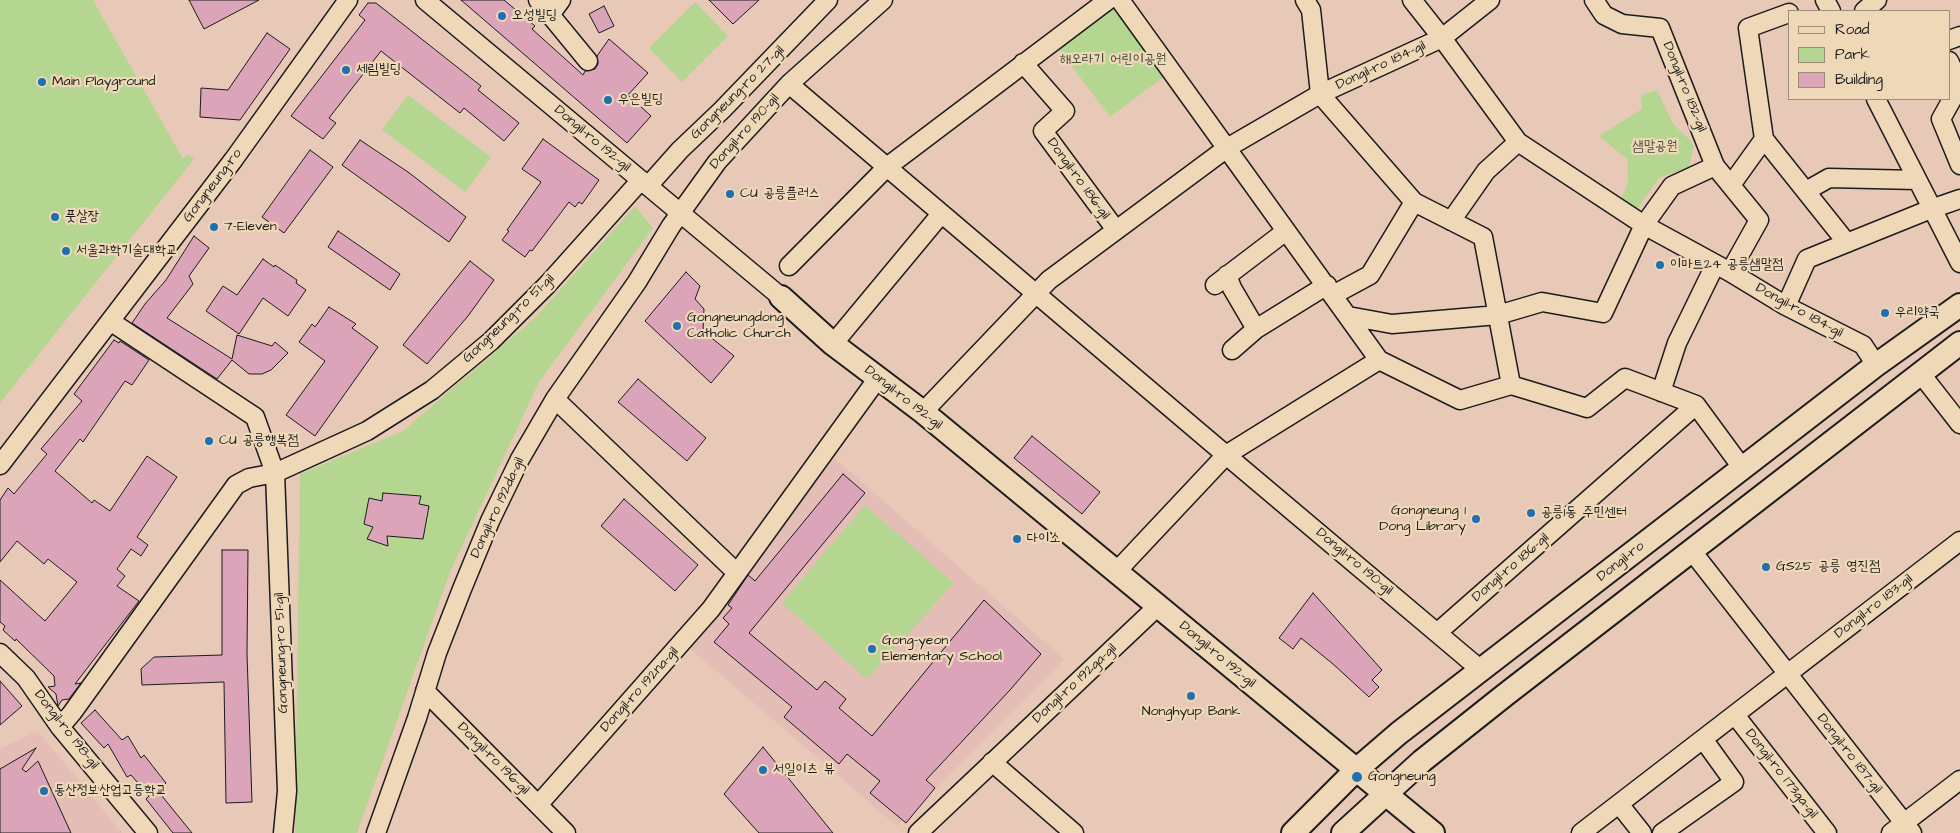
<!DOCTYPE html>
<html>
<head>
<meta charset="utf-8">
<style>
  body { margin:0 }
  #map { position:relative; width:1960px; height:833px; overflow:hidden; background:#e8c8b7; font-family:"Architects Daughter",sans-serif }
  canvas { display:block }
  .legend { position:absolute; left:1788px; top:10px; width:162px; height:90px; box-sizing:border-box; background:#eed8b7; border:1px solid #9a8d79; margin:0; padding:6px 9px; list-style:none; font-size:15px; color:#1c1c1c }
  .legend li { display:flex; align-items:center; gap:10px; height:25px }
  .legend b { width:25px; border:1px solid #9a8d79 }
</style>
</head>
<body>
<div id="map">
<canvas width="1960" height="833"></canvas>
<ul class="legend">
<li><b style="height:6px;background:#eed8b7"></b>Road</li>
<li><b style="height:14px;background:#b5d690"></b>Park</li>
<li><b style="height:14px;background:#dba4b8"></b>Building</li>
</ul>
</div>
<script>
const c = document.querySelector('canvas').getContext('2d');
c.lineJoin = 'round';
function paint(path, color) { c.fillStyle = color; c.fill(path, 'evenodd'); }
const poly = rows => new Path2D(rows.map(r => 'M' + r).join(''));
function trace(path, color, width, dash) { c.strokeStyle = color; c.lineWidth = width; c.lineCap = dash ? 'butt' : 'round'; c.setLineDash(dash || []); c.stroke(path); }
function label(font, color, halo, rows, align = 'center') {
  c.font = font + ' "Architects Daughter","Poor Story",sans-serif'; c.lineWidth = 4.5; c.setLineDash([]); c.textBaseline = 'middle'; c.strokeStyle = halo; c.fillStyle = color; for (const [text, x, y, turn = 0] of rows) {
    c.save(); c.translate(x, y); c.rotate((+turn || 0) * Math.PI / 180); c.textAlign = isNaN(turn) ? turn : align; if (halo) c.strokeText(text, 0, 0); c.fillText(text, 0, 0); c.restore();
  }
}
paint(poly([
  [833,457,1064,659,897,826,679,639],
  [38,731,122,833,0,833,0,749]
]), '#e4bdb7');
paint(poly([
  [0,0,93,0,183,159,187,154,194,159,0,403],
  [695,2,728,36,682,82,649,48],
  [1115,2,1169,73,1110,117,1057,47],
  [1657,90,1673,124,1686,136,1694,145,1689,167,1659,178,1638,208,1620,202,1628,182,1627,159,1599,136,1642,109,1641,95],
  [408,95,491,157,465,192,382,130],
  [635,206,653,228,539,382,450,572,357,833,295,833,300,474,403,431,535,318],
  [865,505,954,583,867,679,782,603]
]), '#b5d690');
const building = poly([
  [189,0,259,0,204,29,189,0],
  [461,0,504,0,535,26,532,29,583,75,585,71,595,69,598,64,597,56,609,39,648,73,628,95,651,116,627,143,461,0],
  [709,0,759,0,733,24,709,0],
  [368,3,376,3,409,29,481,86,478,90,519,123,504,141,464,108,460,113,381,51,329,118,336,123,323,139,291,116,365,20,359,15,368,3],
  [604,6,614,26,599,33,589,14,604,6],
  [267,33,290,49,240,120,200,117,201,88,228,90,267,33],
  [543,139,599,180,582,204,579,202,575,207,569,202,532,251,530,250,525,257,502,240,509,231,507,230,541,182,522,169,543,139],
  [360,140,408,172,466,217,449,242,342,165,360,140],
  [310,150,333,167,284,233,262,217,310,150],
  [338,231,400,274,390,290,328,247,338,231],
  [194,236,209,248,189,276,193,284,167,318,232,359,237,335,272,346,275,342,288,353,271,370,262,374,249,374,232,360,217,379,132,323,145,304,166,280,194,236],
  [263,259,274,267,275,265,297,280,296,283,306,290,288,316,263,298,239,334,206,311,223,286,237,295,263,259],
  [470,261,494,280,468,316,427,364,403,345,470,261],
  [686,272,700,286,695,299,704,309,703,331,734,356,711,383,645,321,686,272],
  [329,307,356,324,352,328,378,347,315,436,286,415,325,361,299,342,312,324,315,327,329,307],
  [114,340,119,343,120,341,149,360,132,385,125,381,83,442,80,439,55,471,92,503,94,500,110,511,147,456,177,477,137,537,148,545,141,556,131,549,117,569,125,576,117,586,139,601,75,684,81,683,69,699,62,700,58,706,56,694,48,687,55,686,54,676,16,639,15,641,3,630,5,626,0,622,0,580,45,621,77,582,48,559,44,564,17,541,0,562,0,500,8,488,14,494,47,454,41,449,82,401,74,394,114,340],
  [638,379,706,438,687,461,618,402,638,379],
  [1032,436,1100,492,1082,514,1014,458,1032,436],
  [843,474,865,493,749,633,817,690,825,681,846,699,839,708,872,736,984,600,1041,654,1010,690,926,780,935,788,906,823,870,793,880,781,847,754,839,764,784,717,792,707,714,642,729,624,723,618,732,608,728,605,748,575,755,581,843,474],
  [383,493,421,496,419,504,429,506,423,539,387,536,388,546,367,539,373,527,364,524,369,498,382,501,383,493],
  [624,499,698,565,675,591,601,526,624,499],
  [222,550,248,550,247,654,252,802,226,803,224,682,142,685,141,669,154,657,222,655,222,550],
  [1313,593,1382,670,1372,680,1379,687,1369,697,1333,664,1301,638,1293,649,1279,638,1313,593],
  [0,681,22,706,0,725,0,681],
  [95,710,122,740,128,736,141,758,144,755,166,783,160,788,165,793,162,796,192,833,173,833,146,799,149,796,131,775,127,777,108,744,104,748,81,723,95,710],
  [763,747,833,833,759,833,724,794,763,747],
  [36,748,22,769,26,772,38,761,71,833,0,833,0,769,36,748]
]);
paint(building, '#dba4b8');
trace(building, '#1c1c1c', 1);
const minor = poly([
  [425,0,781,297],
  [538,0,588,61],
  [1120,0,1379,360,1460,400,1511,385,1483,237,1414,202,1320,94,1311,10,1305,0],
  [1412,0,1442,38,1518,142,1644,225,1730,272,1786,306,1863,345,1876,365],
  [1594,0,1604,15,1622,24,1660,28,1715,166,1759,220,1730,272],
  [1825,0,1831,11],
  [1864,11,1877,0],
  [1789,13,1748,28,1764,139,1847,243],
  [550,15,561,0],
  [1949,40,1960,36],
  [1949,61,1960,84],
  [1023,63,1065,111,1043,131,1116,230],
  [789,84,1226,455,1481,670],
  [1960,85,1941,119,1960,165],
  [1876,99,1960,263],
  [1731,185,1764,139],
  [648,186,680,150,722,110,828,0],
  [1806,191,1829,178,1917,180],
  [1451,221,1486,171,1518,142],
  [789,266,887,167,1108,0],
  [1227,275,1232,288,1256,329],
  [1215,285,1286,231],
  [1333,295,1370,275,1414,202],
  [1786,306,1807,259,1931,209,1960,199],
  [1348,316,1392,324,1498,315,1542,302,1603,313,1644,225,1672,186,1715,166],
  [833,344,941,214],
  [1232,350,1256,329,1327,285],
  [1921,374,1960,424],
  [1511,385,1587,408,1625,378,1696,405,1743,469],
  [1661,392,1677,343,1715,265],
  [555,399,737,573],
  [923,412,1049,280,1227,148,1320,94,1442,38,1490,0],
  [0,465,234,159,348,0],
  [1691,550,1912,833],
  [1116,572,1226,455,1379,360],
  [1438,632,1696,405],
  [0,653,26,678,60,727,148,833],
  [425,691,566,833],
  [1735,715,1827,833],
  [60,727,72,713,236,485,249,478,275,473,255,417,110,321],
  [992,762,1074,833],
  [1619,804,1642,833],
  [538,805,711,609,878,378],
  [283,833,287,791,275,473,367,431,432,390,491,341,547,285,641,180],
  [376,833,417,718,437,653,462,589,490,521,520,459,555,399,637,282,671,226,717,162,789,84,883,0],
  [918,833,1158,606],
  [1581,833,1960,541],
  [1662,833,1734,782,1703,739],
  [1891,833,1960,780]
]);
const major = poly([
  [781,297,833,344,923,412,1433,833],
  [1293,833,1356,770,1399,733,1876,365,1960,305],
  [1343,833,1422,761,1505,695,1960,343]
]);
trace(minor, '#1c1c1c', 21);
trace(major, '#1c1c1c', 26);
trace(minor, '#eed8b7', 18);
trace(major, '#eed8b7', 22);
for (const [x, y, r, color] of [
  [502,16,5,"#1f6fb2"],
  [346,70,5,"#1f6fb2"],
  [42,82,5,"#1f6fb2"],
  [608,100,5,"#1f6fb2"],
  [730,194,5,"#1f6fb2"],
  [55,217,5,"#1f6fb2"],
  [214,227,5,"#1f6fb2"],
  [66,251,5,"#1f6fb2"],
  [1660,265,5,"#1f6fb2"],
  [1885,313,5,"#1f6fb2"],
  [677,326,5,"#1f6fb2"],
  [209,441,5,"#1f6fb2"],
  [1531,513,5,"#1f6fb2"],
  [1476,519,5,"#1f6fb2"],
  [1017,539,5,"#1f6fb2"],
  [1766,567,5,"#1f6fb2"],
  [872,649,5,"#1f6fb2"],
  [1191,696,5,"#1f6fb2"],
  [763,770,5,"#1f6fb2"],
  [1357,777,6,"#1f6fb2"],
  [44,791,5,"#1f6fb2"]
]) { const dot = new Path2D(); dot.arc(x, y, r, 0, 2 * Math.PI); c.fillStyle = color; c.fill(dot); trace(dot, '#eed8b7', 2); }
label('14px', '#1c1c1c', '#eed8b7', [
  ["오성빌딩",512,16],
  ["세림빌딩",356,70],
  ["Main Playground",52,82],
  ["우은빌딩",618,100],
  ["CU 공릉플러스",740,194],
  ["풋살장",65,217],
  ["7-Eleven",224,227],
  ["서울과학기술대학교",76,251],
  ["이마트24 공릉샘말점",1670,265],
  ["우리약국",1895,313],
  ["Gongneungdong",687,318],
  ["Catholic Church",687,334],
  ["CU 공릉행복점",219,441],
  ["Gongneung 1",1466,511,"right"],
  ["Dong Library",1466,527,"right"],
  ["공릉1동 주민센터",1541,513],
  ["다이소",1027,539],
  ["GS25 공릉 영진점",1776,567],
  ["Gong-yeon",882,641],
  ["Elementary School",882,657],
  ["Nonghyup Bank",1191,712,"center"],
  ["서일이츠 뷰",773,770],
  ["Gongneung",1368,777],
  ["동산정보산업고등학교",54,791]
], 'left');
label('14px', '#424a39', '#eed8b7', [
  ["해오라기 어린이공원",1113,60],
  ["샘말공원",1655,147]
]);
label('14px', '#1c1c1c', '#eed8b7', [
  ["Dongil-ro 184-gil",1381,66,-25],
  ["Dongil-ro 182-gil",1684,87,68],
  ["Gongneung-ro 27-gil",738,93,-45],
  ["Dongil-ro 190-gil",745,132,-48],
  ["Dongil-ro 192-gil",592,139,40],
  ["Dongil-ro 186-gil",1078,179,54],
  ["Gongneung-ro",213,186,-53],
  ["Dongil-ro 184-gil",1799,311,29],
  ["Gongneung-ro 51-gil",509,319,-44],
  ["Dongil-ro 192-gil",903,398,38],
  ["Dongil-ro 192da-gil",498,508,-65],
  ["Dongil-ro 190-gil",1354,562,40],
  ["Dongil-ro",1621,562,-38],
  ["Dongil-ro 186-gil",1511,568,-41],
  ["Dongil-ro 183-gil",1874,607,-38],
  ["Gongneung-ro 51-gil",282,653,-92],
  ["Dongil-ro 192-gil",1217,655,40],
  ["Dongil-ro 192ga-gil",1075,684,-43],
  ["Dongil-ro 192na-gil",640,690,-48],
  ["Dongil-ro 198-gil",66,730,52],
  ["Dongil-ro 187-gil",1849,754,52],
  ["Dongil-ro 196-gil",493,759,45],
  ["Dongil-ro 173ga-gil",1781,774,52]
]);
</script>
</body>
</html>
